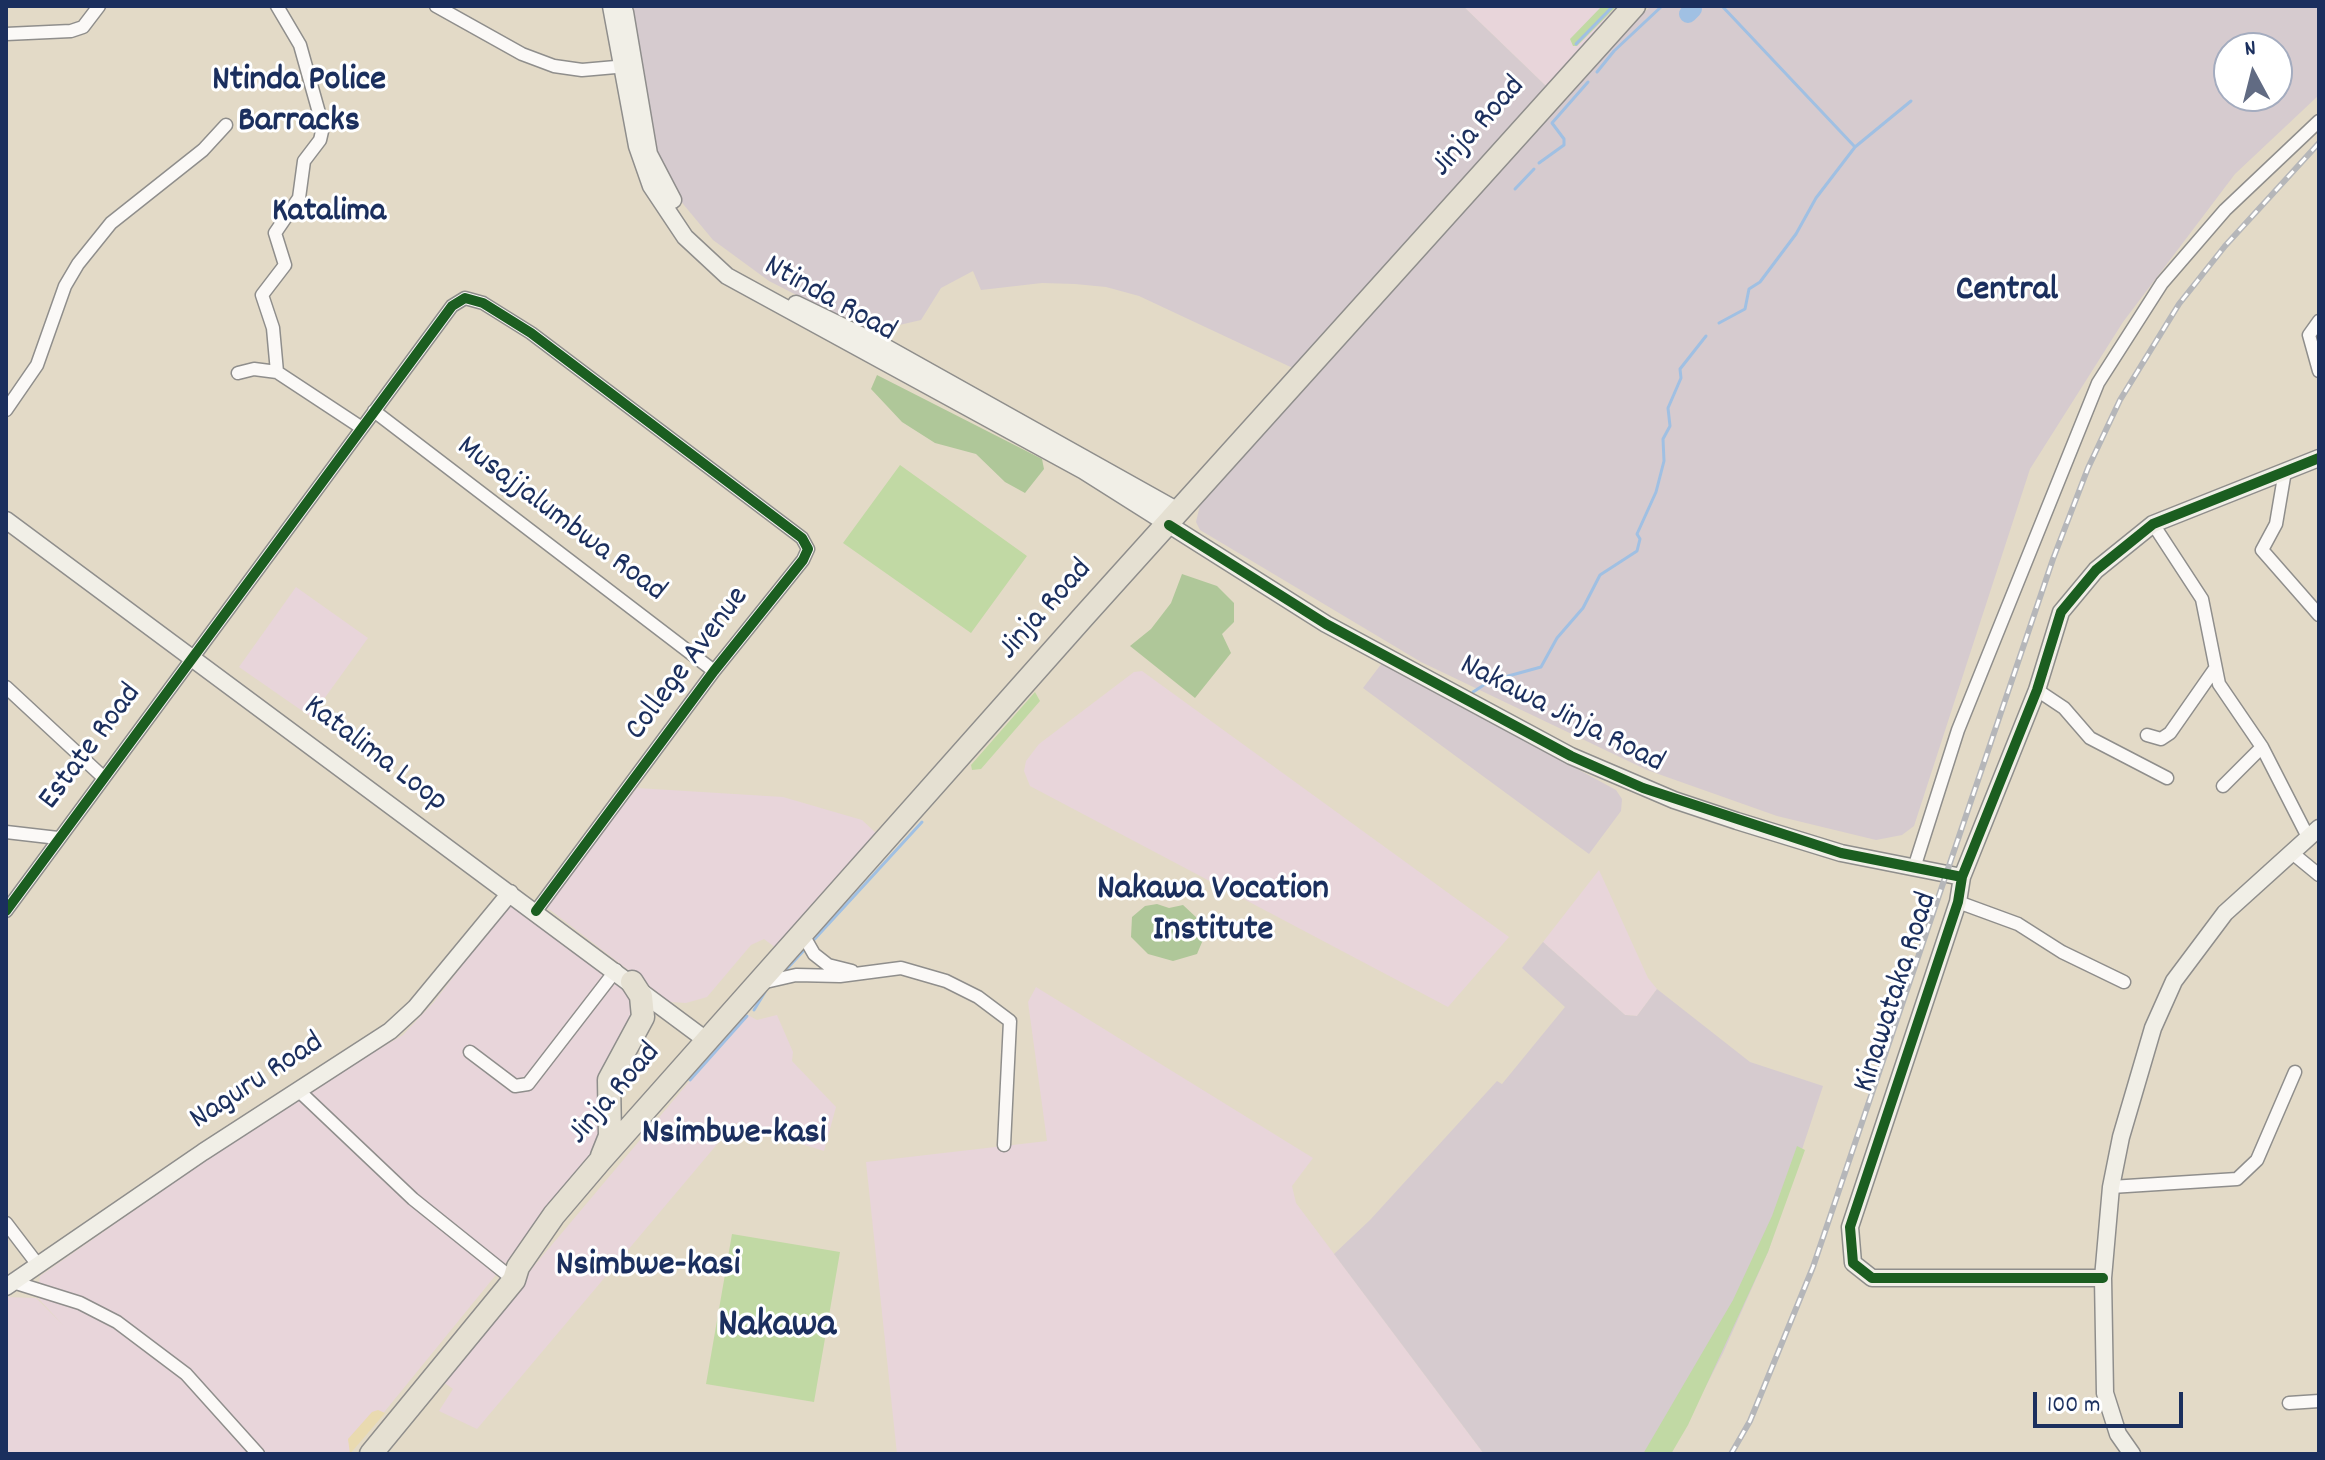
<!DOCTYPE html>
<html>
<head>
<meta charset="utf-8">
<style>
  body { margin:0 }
  #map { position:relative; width:2325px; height:1460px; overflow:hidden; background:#e3dac7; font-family:Dekko,sans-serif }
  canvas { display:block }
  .frame { position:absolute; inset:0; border:8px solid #1b2f5e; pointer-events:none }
  .north { position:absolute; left:2213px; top:32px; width:80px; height:80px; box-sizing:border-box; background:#fff; border:2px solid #a4acbf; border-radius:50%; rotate:353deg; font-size:22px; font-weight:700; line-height:32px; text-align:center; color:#1b2f5e }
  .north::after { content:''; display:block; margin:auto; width:28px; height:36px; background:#616b83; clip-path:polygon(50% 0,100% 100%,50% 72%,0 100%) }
  .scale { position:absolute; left:2033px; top:1392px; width:150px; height:36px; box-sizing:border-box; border:4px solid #1b2f5e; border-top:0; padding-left:10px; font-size:24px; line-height:28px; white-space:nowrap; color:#1b2f5e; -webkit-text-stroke:6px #fff; paint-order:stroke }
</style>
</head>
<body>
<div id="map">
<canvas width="2325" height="1460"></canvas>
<div class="frame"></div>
<div class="north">N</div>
<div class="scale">100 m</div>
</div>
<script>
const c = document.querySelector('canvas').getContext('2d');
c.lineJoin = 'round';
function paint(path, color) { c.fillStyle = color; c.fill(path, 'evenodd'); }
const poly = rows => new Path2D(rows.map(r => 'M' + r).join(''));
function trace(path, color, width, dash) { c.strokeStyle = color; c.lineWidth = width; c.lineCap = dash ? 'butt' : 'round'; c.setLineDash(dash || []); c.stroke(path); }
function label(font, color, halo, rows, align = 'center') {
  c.font = font + ' Dekko,sans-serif'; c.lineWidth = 6; c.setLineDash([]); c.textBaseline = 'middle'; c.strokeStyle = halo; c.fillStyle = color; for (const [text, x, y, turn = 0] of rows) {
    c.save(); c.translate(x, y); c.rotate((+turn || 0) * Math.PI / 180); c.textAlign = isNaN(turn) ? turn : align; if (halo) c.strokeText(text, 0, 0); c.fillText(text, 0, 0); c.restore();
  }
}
paint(poly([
  [1463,6,1623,6,1547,87],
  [296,587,368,638,311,717,239,667],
  [1142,671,1509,937,1448,1007,1030,786,1024,771,1026,761,1039,744,1134,672],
  [637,788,783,797,862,820,878,835,776,948,764,939,751,945,707,997,686,1003,670,1002,545,906],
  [1599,870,1648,978,1657,989,1637,1016,1625,1015,1543,942],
  [508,906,517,906,607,969,641,1007,598,1083,609,1136,350,1454,6,1454,6,1297,36,1298,63,1325,37,1297,40,1276,294,1099,403,1035,434,1002],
  [1036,987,1313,1158,1292,1186,1296,1203,1484,1454,897,1454,866,1162,1047,1141,1028,1002],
  [746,1014,757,1020,777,1015,793,1052,792,1061,836,1107,824,1151,735,1123,477,1429,439,1411,453,1389,439,1379]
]), '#e8d5da');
paint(poly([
  [635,6,1463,6,1547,87,1297,370,1139,296,1106,287,1075,284,1042,283,981,290,973,271,941,288,921,320,895,326,886,334,873,334,769,281,713,240,669,187,655,158,632,13],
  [1651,6,2319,6,2319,95,2235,174,2123,322,2030,469,1914,826,1902,835,1876,840,1777,816,1647,770,1421,662,1200,530,1196,522,1200,505,1209,493,1610,43],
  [2229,48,2277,48,2277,96,2229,96],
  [1382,663,1616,790,1622,799,1621,811,1589,854,1363,688],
  [1543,942,1625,1015,1637,1016,1657,989,1750,1062,1823,1086,1768,1252,1723,1353,1671,1454,1484,1454,1334,1254,1370,1220,1497,1081,1502,1084,1565,1007,1522,968]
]), '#d6cbcf');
paint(poly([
  [1602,6,1617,6,1577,46,1573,46,1570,39],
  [900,465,1027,556,971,633,843,543],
  [1035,692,1040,701,981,769,972,770,971,765],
  [1797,1146,1805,1150,1768,1252,1688,1425,1671,1454,1643,1454,1733,1300,1772,1216],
  [732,1234,840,1252,814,1402,706,1384]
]), '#c1d9a4');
paint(poly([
  [877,375,1042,459,1044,469,1025,493,1005,482,976,454,935,443,902,422,871,389],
  [1182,574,1217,586,1234,603,1234,622,1222,634,1231,653,1195,698,1130,646,1151,629,1171,603],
  [1157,904,1169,908,1183,905,1197,918,1205,935,1197,954,1173,961,1148,954,1131,937,1132,917,1145,906]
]), '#afc799');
paint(poly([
  [378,1410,385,1413,350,1454,348,1439,372,1412]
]), '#e9dab0');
trace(poly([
  [1722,6,1855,147],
  [1576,44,1613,6],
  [1597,72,1614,51,1662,6],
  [1539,163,1564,145,1564,139,1552,123,1588,82],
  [1515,189,1534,169],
  [1719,323,1745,309,1749,289,1760,282,1796,234,1816,198,1855,147,1911,101],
  [1473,692,1490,681,1541,667,1557,638,1583,608,1600,575,1637,551,1640,539,1637,534,1656,492,1664,461,1663,439,1670,426,1668,408,1681,378,1680,369,1706,336],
  [811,943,922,822],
  [784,972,806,948],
  [754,1010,765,992],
  [690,1080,747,1016]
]), '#a0c0e3', 3);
trace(poly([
  [1688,14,1693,9]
]), '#a0c0e3', 18);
const street = poly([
  [277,6,300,45,323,127,320,140,304,161,299,198,275,233,285,265,262,295,273,328,277,372],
  [436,6,522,54,554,66,582,70,627,66],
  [6,34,71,31,83,27,99,6],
  [2319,321,2309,335,2319,371],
  [238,373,254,369,277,372,362,428],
  [6,410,37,365,65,286,78,264,111,223,203,150,226,125],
  [374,411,714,671],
  [2285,471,2276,524,2262,550,2319,615],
  [2153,524,2202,599,2219,684,2262,747,2308,837],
  [6,687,103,777],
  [2037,690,2064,708,2090,738,2167,778],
  [2147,735,2161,739,2170,733,2214,670],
  [2223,786,2262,747],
  [6,832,58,838],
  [2291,852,2319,875],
  [1914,868,1958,730,2098,383,2162,283,2225,210,2319,121],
  [1958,902,2018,924,2062,952,2124,982],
  [6,911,452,306,465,298,483,303,531,333,802,538,808,549,803,560,714,671,536,911],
  [802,933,814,954,828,965,852,971],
  [761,983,796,975,840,976,901,968,946,981,978,997,1010,1021,1004,1145],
  [470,1052,515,1086,528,1084,616,970],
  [298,1090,413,1199,514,1280],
  [2111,1187,2237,1179,2257,1160,2295,1072],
  [6,1223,38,1265],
  [13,1282,80,1303,117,1322,186,1374,258,1454],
  [2289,1403,2319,1401]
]);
const secondary = poly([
  [611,6,637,146,651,186,685,237,727,276,1084,471,1326,624,1571,756,1674,800,1737,821,1841,853,1962,877],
  [625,12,649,154,673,200],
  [796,304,885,347,1180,512],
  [6,520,706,1040],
  [2103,1278,1872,1278,1853,1263,1850,1227,1958,902,1962,877,2037,690,2061,612,2096,570,2153,524,2319,458],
  [6,1287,203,1152,390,1031,415,1008,510,893],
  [2132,1454,2118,1434,2105,1393,2103,1278,2111,1187,2121,1137,2153,1028,2174,981,2225,913,2319,828]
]);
const highway = poly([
  [602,1156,610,1136,609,1080,643,1017,641,996,632,982],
  [371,1454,514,1280,518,1267,554,1215,600,1161,1084,616,1634,6]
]);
trace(street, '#8f8e8c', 15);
trace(secondary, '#8f8e8c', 19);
trace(highway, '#8f8e8c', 25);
trace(street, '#fbf9f7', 12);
trace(secondary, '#f1efe7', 16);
trace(highway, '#e5e0d2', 22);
const rail = poly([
  [1731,1454,1750,1421,1813,1267,2053,559,2088,468,2120,400,2179,304,2225,246,2319,143]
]);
trace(rail, '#b5b6b9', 6);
trace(rail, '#fff', 3, [9]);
trace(poly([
  [1169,525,1326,624,1571,756,1643,788,1841,853,1962,877],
  [6,911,452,306,465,298,483,303,531,333,802,538,808,549,803,560,714,671,536,911],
  [2103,1278,1872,1278,1853,1263,1850,1227,1958,902,1962,877,2037,690,2061,612,2096,570,2153,524,2319,458]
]), '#1b5e20', 10);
label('32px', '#1b2f5e', '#fff', [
  ["Jinja Road",1480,128,-48],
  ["Ntinda Road",829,301,29],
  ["Musajjalumbwa Road",560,521,37],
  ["Jinja Road",1047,611,-48],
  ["College Avenue",689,665,-53],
  ["Nakawa Jinja Road",1561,716,27],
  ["Estate Road",92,748,-53],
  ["Katalima Loop",374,756,37],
  ["Kinawataka Road",1898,993,-72],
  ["Naguru Road",258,1083,-33],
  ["Jinja Road",616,1095,-49]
]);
label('bold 34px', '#1b2f5e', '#fff', [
  ["Katalima",329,214]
]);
label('bold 36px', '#1b2f5e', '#fff', [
  ["Ntinda Police",299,83],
  ["Barracks",299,124],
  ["Central",2007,293],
  ["Nakawa Vocation",1213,892],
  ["Institute",1213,933],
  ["Nsimbwe-kasi",734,1136],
  ["Nsimbwe-kasi",648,1268]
]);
label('bold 40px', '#1b2f5e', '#fff', [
  ["Nakawa",777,1329]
]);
</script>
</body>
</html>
